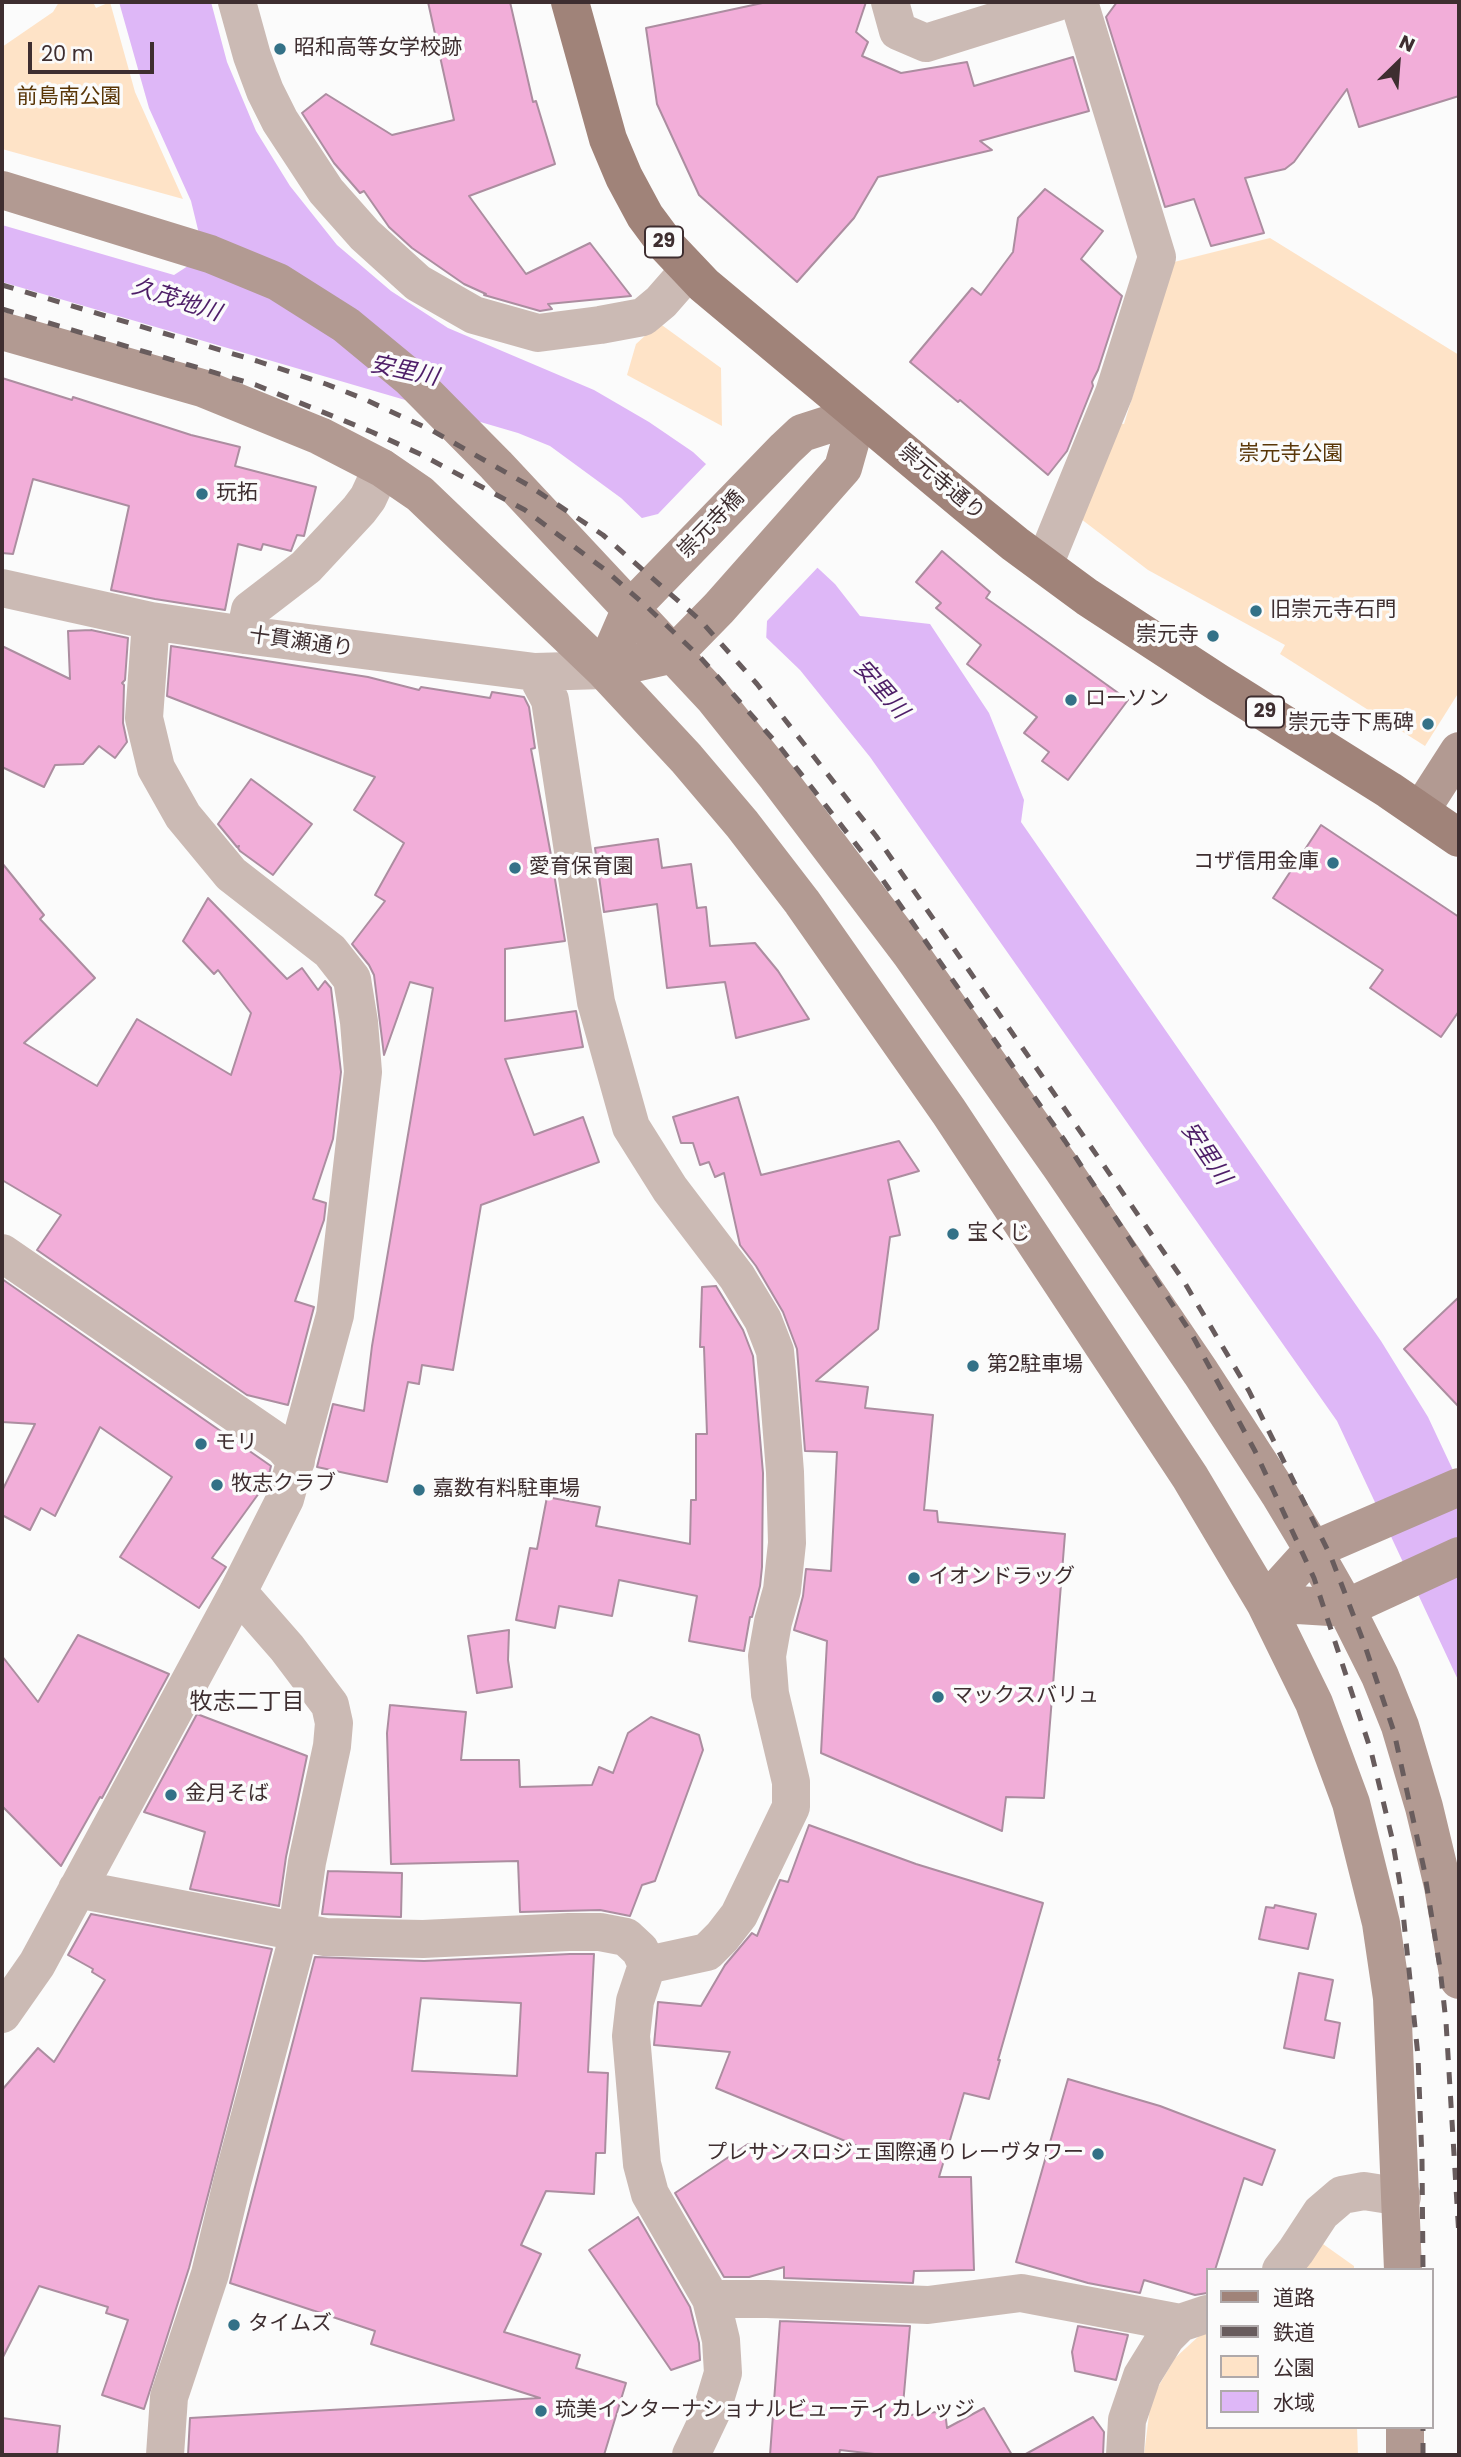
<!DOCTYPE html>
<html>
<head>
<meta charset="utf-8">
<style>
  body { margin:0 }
  #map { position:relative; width:1461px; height:2457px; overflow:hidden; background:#fbfbfb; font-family:Poppins,"Noto Sans JP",sans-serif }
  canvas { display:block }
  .frame { position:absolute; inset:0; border:4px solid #3e2e30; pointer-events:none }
  .legend { position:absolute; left:1206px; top:2268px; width:228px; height:161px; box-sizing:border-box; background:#fbfbfb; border:2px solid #afa9aa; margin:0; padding:9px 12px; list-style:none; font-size:21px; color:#3e2e30 }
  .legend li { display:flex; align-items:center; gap:14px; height:35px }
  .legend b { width:35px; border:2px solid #afa9aa }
  .north { position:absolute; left:1363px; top:28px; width:70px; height:70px; -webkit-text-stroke:5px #fbfbfb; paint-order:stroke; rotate:25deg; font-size:19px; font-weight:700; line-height:28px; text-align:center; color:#3e2e30 }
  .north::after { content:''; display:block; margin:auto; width:24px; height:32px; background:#3e2e30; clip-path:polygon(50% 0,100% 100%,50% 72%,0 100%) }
  .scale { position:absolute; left:28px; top:42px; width:126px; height:32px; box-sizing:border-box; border:4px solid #3e2e30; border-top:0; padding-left:9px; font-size:21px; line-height:24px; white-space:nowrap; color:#3e2e30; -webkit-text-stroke:5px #fbfbfb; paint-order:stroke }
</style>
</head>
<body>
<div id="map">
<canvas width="1461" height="2457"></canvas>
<div class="frame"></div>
<ul class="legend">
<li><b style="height:9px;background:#a08379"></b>道路</li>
<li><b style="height:9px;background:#685c5d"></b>鉄道</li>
<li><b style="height:19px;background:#fee3c7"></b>公園</li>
<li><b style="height:19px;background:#deb7f7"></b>水域</li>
</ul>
<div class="north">N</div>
<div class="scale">20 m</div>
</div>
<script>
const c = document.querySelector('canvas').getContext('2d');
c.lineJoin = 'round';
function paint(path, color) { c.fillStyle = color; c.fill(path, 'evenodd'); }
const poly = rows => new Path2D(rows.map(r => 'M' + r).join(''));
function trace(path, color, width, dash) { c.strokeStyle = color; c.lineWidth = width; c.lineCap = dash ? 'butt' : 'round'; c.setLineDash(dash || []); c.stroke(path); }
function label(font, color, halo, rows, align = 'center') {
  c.font = font + ' Poppins,"Noto Sans JP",sans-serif'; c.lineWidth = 7; c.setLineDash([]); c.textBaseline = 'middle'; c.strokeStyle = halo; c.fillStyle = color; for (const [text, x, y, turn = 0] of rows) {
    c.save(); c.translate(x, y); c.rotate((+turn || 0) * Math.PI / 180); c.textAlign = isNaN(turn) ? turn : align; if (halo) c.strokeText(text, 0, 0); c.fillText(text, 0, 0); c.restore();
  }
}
paint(poly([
  [59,2,93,2,96,8,110,2,135,92,183,199,2,149,2,47,53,12],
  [1270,238,1459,355,1459,692,1425,746,1280,654,1285,645,1148,570,1081,519,1113,422,1124,424,1174,262],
  [659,323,721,368,722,426,627,375,636,344],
  [1323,2244,1354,2266,1354,2270,1300,2270],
  [1207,2332,1207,2427,1357,2427,1358,2455,1144,2455,1151,2399,1175,2358,1199,2336]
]), '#fee3c7');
paint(poly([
  [119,2,211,2,227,62,256,131,290,186,337,245,391,291,448,328,594,390,649,422,693,452,835,584,860,616,930,624,989,713,1024,800,1021,822,1381,1341,1428,1417,1459,1483,1459,1682,1337,1421,870,757,800,670,621,498,550,446,518,433,2,282,2,225,174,275,191,264,200,238,191,201,149,108]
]), '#deb7f7');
paint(poly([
  [708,462,820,565,767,621,766,642,638,519,658,514]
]), '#fbfbfb');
const building = poly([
  [428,2,510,2,533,102,536,101,555,164,469,196,526,274,590,243,631,296,548,304,552,309,540,311,484,295,486,294,464,284,412,248,389,227,364,191,360,193,334,163,302,113,326,94,392,135,454,120,428,2],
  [767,2,866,2,856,32,868,42,862,56,901,73,967,62,974,86,1073,57,1089,111,980,141,992,150,878,177,854,218,797,282,699,195,657,104,646,28,767,2],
  [1117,2,1459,2,1459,96,1359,127,1347,89,1294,162,1285,169,1245,178,1264,233,1211,246,1194,199,1165,207,1106,17,1117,2],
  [1045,189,1103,231,1081,259,1122,296,1098,370,1092,382,1093,386,1067,451,1048,475,960,400,958,402,910,362,972,288,981,295,1013,252,1018,218,1045,189],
  [2,378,72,400,73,397,191,435,240,447,235,466,316,487,304,536,297,535,291,551,263,544,261,550,238,544,225,610,155,599,111,590,129,506,33,479,13,554,2,553,2,378],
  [942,551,990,592,986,598,1128,700,1068,780,1042,761,1049,752,1024,733,1037,717,967,664,981,645,936,608,941,603,916,582,942,551],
  [91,630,128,638,125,680,122,683,124,685,123,723,127,742,115,758,99,746,83,764,55,765,44,787,2,767,2,646,70,679,68,631,91,630],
  [171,646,368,677,419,690,421,687,490,698,492,692,524,697,529,707,535,748,531,749,551,855,565,941,505,949,505,1021,576,1011,583,1047,505,1059,534,1135,583,1117,599,1162,481,1205,453,1370,422,1365,419,1384,408,1382,387,1482,317,1467,333,1404,364,1411,372,1346,433,988,410,982,384,1055,374,975,369,965,352,944,385,901,375,895,404,843,354,810,375,777,167,696,171,646],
  [251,779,312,824,273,875,240,851,238,848,239,846,237,847,218,824,251,779],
  [1321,825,1459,917,1459,1011,1441,1037,1370,988,1383,970,1273,898,1321,825],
  [658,839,662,868,691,864,697,908,706,907,710,946,755,943,778,971,809,1019,736,1038,725,982,667,988,657,904,604,912,595,848,658,839],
  [2,863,44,915,40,919,95,978,24,1043,97,1086,137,1019,231,1075,251,1013,218,970,214,974,183,941,208,898,287,979,302,968,318,990,325,981,331,988,341,1072,333,1139,313,1199,326,1203,324,1220,295,1301,314,1307,288,1405,247,1395,37,1250,61,1215,2,1180,2,863],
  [738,1097,761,1175,899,1141,919,1171,888,1180,900,1235,890,1237,878,1329,816,1381,868,1387,865,1408,933,1415,924,1510,937,1511,938,1522,1065,1534,1044,1798,1006,1797,1002,1831,821,1753,827,1641,794,1630,803,1596,806,1569,831,1571,837,1452,805,1451,797,1349,783,1312,756,1266,740,1245,724,1173,715,1177,709,1162,700,1165,693,1143,681,1143,673,1117,738,1097],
  [2,1279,271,1466,267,1482,212,1558,226,1567,199,1608,120,1557,172,1477,100,1427,55,1516,41,1508,30,1530,2,1515,2,1491,35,1424,2,1422,2,1279],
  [716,1286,743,1330,753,1356,763,1473,762,1567,760,1586,752,1617,750,1617,744,1651,689,1641,697,1596,619,1580,612,1616,559,1606,555,1628,516,1620,530,1548,537,1549,547,1497,600,1507,596,1526,690,1544,691,1500,696,1500,696,1434,707,1434,704,1347,700,1347,702,1287,716,1286],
  [1459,1297,1459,1407,1404,1349,1459,1297],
  [509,1630,508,1660,512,1687,477,1693,468,1636,509,1630],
  [78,1635,169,1674,102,1798,100,1797,61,1866,2,1806,2,1656,38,1702,78,1635],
  [390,1705,466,1712,461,1760,519,1760,520,1787,592,1785,599,1767,613,1773,628,1733,651,1717,699,1735,703,1750,655,1881,642,1885,630,1916,600,1910,520,1912,518,1861,391,1864,387,1733,390,1705],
  [197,1714,307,1756,286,1857,279,1906,190,1889,205,1832,144,1812,197,1714],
  [809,1825,916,1864,1043,1903,998,2060,1000,2060,989,2099,964,2093,939,2177,971,2177,974,2270,914,2271,913,2283,784,2278,784,2267,749,2277,724,2277,675,2193,748,2144,872,2152,716,2088,730,2052,654,2045,658,2002,701,2006,725,1965,752,1933,757,1936,780,1880,788,1882,809,1825],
  [328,1871,402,1873,401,1917,322,1914,328,1871],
  [1275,1905,1316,1914,1308,1949,1259,1939,1266,1907,1274,1908,1275,1905],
  [91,1914,272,1949,189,2268,144,2409,102,2395,128,2320,106,2313,108,2307,39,2286,2,2359,2,2090,38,2048,54,2062,105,1980,92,1972,93,1969,68,1955,91,1914],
  [570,1954,594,1954,588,2072,608,2073,605,2153,596,2153,594,2194,546,2191,521,2245,541,2254,504,2332,580,2355,576,2368,626,2383,604,2455,188,2455,190,2418,540,2398,371,2344,375,2331,230,2283,315,1957,424,1961,570,1954],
  [421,1998,521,2003,517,2076,412,2071,421,1998],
  [1299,1973,1333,1980,1325,2020,1340,2023,1334,2058,1284,2048,1299,1973],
  [1068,2079,1160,2106,1275,2150,1262,2185,1244,2178,1215,2270,1207,2270,1207,2293,1195,2295,1144,2280,1140,2293,1088,2283,1016,2262,1068,2079],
  [638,2217,690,2307,699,2343,700,2360,671,2370,589,2250,638,2217],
  [780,2321,910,2326,902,2416,945,2411,947,2428,984,2408,1012,2455,883,2455,840,2450,839,2455,770,2455,780,2321],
  [1078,2326,1128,2335,1116,2380,1075,2371,1072,2352,1078,2326],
  [1093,2417,1104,2432,1103,2455,1024,2455,1093,2417],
  [2,2418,60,2426,57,2455,2,2455,2,2418]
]);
paint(building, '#f2aed9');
trace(building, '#ac8da0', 2);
trace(poly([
  [237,2,252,56,265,91,280,121,326,191,365,235,418,283,474,315,538,333,600,325,643,317,661,302,689,270],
  [890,2,898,31,926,43,1057,2],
  [1044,565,1114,393,1157,257,1079,2],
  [2,588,151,621,245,635,535,672,604,670],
  [245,635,250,610,306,567,359,510,368,498,382,468],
  [535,672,550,700,596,1002,631,1127,670,1189,737,1277,763,1320,775,1351,778,1383,785,1472,787,1543,782,1590,773,1622,767,1656,770,1694,791,1782,791,1807,739,1915,722,1937,707,1952,647,1965],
  [2,1253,283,1446,296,1461],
  [77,1889,325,1937,423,1939,569,1932,600,1932,626,1937,640,1950,647,1965,635,2001,631,2036,642,2164,650,2194,711,2299,721,2340,723,2373,711,2413,691,2455],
  [2,2014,37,1964,238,1592,285,1499,335,1315,363,1072,359,1022,352,979,330,951,231,874,183,816,156,768,144,718,151,621],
  [1281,2270,1296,2251,1321,2213,1342,2195,1364,2191,1402,2197],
  [711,2299,767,2299,928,2305,1021,2293,1180,2323],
  [165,2455,169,2397,210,2274,232,2183,294,1952,307,1862,332,1746,334,1723,330,1705,287,1648,238,1592],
  [1125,2455,1127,2420,1142,2376,1166,2337,1180,2323,1207,2314]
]), '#cbbab4', 38);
trace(poly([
  [2,190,210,254,278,282,346,325,409,377,496,465,713,697,777,777,911,954,1061,1167,1201,1373,1280,1495,1313,1550,1346,1608,1380,1676,1400,1726,1424,1807,1443,1886,1459,1980],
  [2,331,202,388,320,436,382,468,420,494,604,670,686,758,742,824,802,902,949,1112,1190,1477,1265,1603,1314,1703,1351,1803,1381,1923,1392,1998,1403,2270],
  [604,670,674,654,719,608,843,468,858,415],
  [604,670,631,608,785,449,802,433,858,415],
  [1421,810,1459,751],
  [1265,1603,1313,1550,1459,1487],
  [1265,1603,1346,1608,1459,1556],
  [1405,2427,1405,2455]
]), '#b29a92', 38);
trace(poly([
  [570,2,608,139,624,177,645,216,668,247,704,285,966,504,1015,544,1087,597,1217,682,1389,790,1459,838]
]), '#a08379', 38);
trace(poly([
  [2,285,257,361,326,384,364,399,433,431,528,485,603,535,700,620,757,684,876,836,1183,1280,1249,1391,1331,1557,1364,1643,1394,1732,1424,1869,1440,1968,1446,2022,1459,2237],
  [2,309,256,385,372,432,420,454,525,510,604,569,645,605,700,657,780,747,873,866,1065,1141,1191,1333,1255,1451,1314,1578,1371,1751,1392,1838,1400,1884,1418,2056,1422,2160,1423,2270],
  [1423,2455,1423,2427]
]), '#685c5d', 5, [12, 12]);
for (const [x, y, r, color] of [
  [280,49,7,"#337187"],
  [202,494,7,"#337187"],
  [1256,611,7,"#337187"],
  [1213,636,7,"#337187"],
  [1071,700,7,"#337187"],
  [1428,724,7,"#337187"],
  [1333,863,7,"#337187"],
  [515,868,7,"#337187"],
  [953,1234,7,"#337187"],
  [973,1366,7,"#337187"],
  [201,1444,7,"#337187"],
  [217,1485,7,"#337187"],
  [419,1490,7,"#337187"],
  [914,1578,7,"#337187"],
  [938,1697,7,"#337187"],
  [171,1795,7,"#337187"],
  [1098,2154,7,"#337187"],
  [234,2325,7,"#337187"],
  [541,2411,7,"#337187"]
]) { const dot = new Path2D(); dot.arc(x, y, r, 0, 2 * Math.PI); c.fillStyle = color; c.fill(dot); trace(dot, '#fbfbfb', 2.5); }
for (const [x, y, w] of [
  [664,242,38],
  [1265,712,38]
]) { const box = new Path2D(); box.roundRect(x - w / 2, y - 15.5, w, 31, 5); c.fillStyle = '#fbfbfb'; c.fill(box); trace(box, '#3e2e30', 2); }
label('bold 19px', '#3e2e30', null, [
  ["29",664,242],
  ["29",1265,712]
]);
label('21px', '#3e2e30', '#fbfbfb', [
  ["昭和高等女学校跡",294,49],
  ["玩拓",216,494],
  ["旧崇元寺石門",1270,611],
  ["崇元寺",1199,636,"right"],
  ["ローソン",1085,700],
  ["崇元寺下馬碑",1414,724,"right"],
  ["コザ信用金庫",1319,863,"right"],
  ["愛育保育園",529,868],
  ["宝くじ",967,1234],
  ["第2駐車場",987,1366],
  ["モリ",215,1444],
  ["牧志クラブ",231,1485],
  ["嘉数有料駐車場",433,1490],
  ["イオンドラッグ",928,1578],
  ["マックスバリュ",952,1697],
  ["金月そば",185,1795],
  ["プレサンスロジェ国際通りレーヴタワー",1084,2154,"right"],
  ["タイムズ",248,2325],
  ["琉美インターナショナルビューティカレッジ",555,2411]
], 'left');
label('21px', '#593607', '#fbfbfb', [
  ["前島南公園",69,98],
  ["崇元寺公園",1291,455]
]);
label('21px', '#3e2e30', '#fbfbfb', [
  ["崇元寺通り",941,483,40],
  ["崇元寺橋",712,525,-46],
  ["十貫瀬通り",301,643,8]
]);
label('italic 23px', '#4d1d67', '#fbfbfb', [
  ["久茂地川",176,301,18],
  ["安里川",404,372,12],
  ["安里川",880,690,49],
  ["安里川",1205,1154,56]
]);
label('23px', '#3e2e30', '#fbfbfb', [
  ["牧志二丁目",247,1703]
]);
</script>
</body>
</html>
